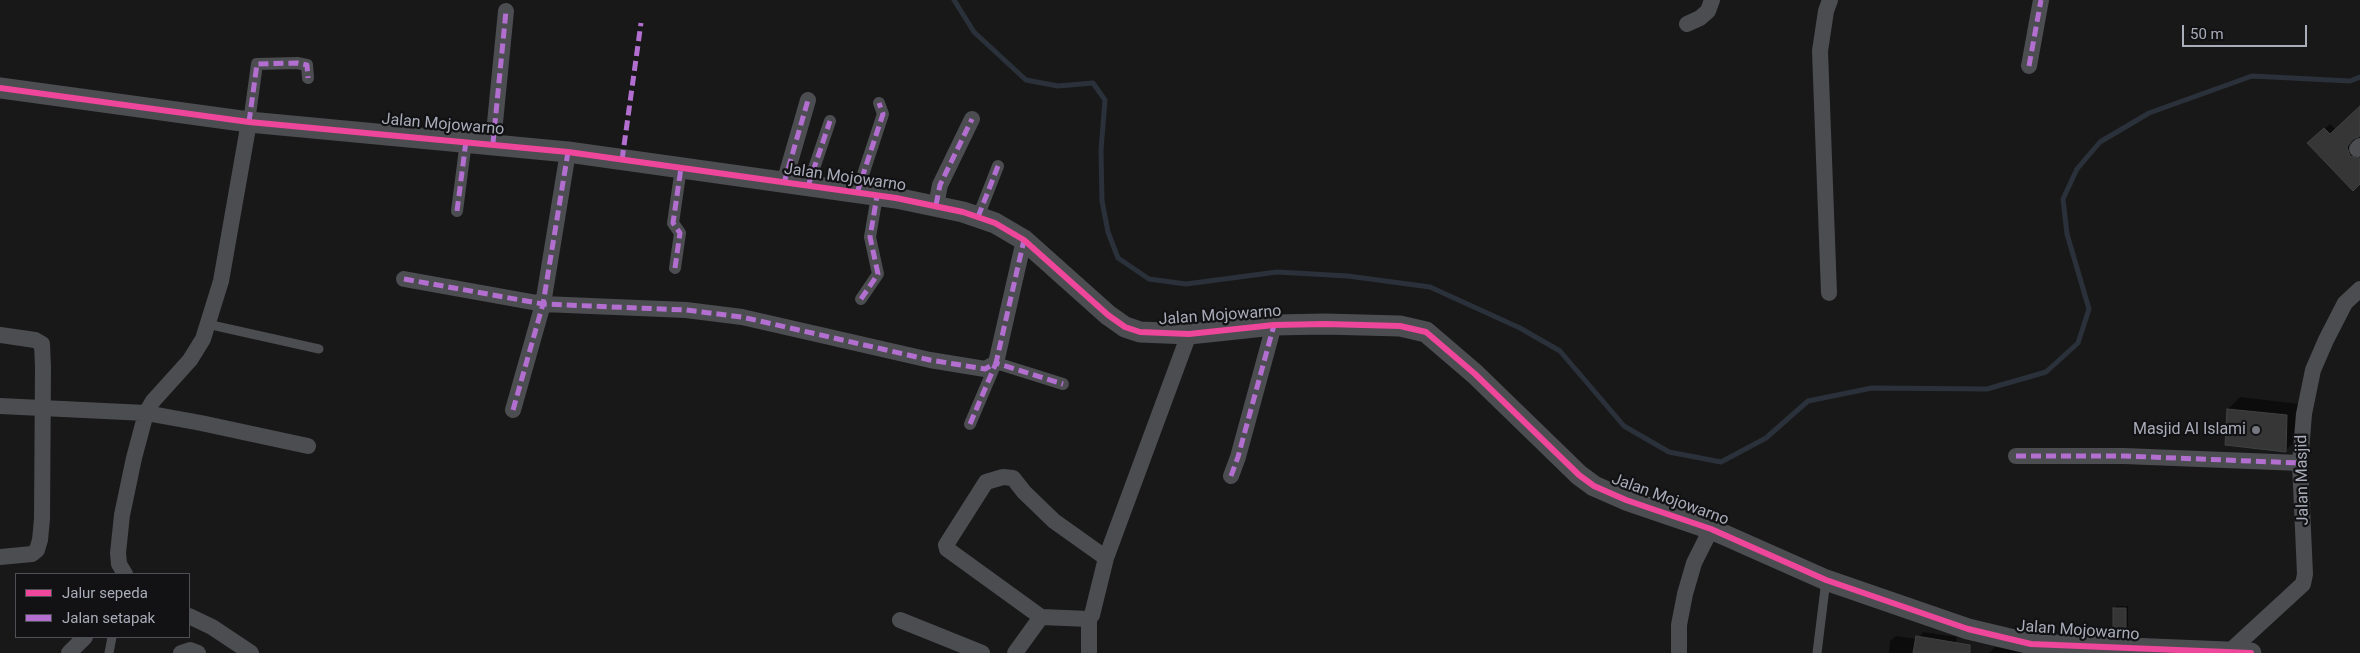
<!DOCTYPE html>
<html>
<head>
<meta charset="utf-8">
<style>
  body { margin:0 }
  #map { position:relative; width:2360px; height:653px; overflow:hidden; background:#181818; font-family:Roboto,sans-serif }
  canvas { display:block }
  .legend { position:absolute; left:15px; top:573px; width:175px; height:65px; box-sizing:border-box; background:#121214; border:1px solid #4e5056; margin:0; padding:6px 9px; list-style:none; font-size:15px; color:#a9acb9 }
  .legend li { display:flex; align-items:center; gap:10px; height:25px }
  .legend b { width:25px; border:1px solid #4e5056 }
  .scale { position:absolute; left:2182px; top:25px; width:125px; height:22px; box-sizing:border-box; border:2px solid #a9acb9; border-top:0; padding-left:6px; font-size:15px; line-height:18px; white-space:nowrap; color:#a9acb9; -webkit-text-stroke:4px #121214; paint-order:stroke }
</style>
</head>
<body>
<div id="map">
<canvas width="2360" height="653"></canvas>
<ul class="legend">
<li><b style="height:6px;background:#ed469a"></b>Jalur sepeda</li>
<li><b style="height:6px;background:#b36fd0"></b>Jalan setapak</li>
</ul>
<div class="scale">50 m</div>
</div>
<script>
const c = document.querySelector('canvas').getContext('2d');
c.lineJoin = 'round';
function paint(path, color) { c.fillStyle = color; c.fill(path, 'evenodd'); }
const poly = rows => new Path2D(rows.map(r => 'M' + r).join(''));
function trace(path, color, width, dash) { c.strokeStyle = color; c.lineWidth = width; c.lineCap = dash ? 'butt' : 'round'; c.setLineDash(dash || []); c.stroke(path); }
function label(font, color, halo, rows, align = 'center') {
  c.font = font + ' Roboto,sans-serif'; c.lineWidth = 4.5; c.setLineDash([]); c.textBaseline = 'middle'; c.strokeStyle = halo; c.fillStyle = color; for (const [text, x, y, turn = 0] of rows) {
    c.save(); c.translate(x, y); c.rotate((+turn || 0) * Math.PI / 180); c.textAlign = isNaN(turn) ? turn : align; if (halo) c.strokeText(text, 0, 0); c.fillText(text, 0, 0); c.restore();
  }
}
paint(poly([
  [2360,107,2360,136,2352,139,2352,146,2360,154,2360,182,2314,138,2330,124,2336,130],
  [2240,397,2299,404,2298,438,2286,450,2228,409],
  [2117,606,2128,606,2128,626,2125,629,2114,609],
  [1923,632,1957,637,1954,653,1889,653,1890,641,1896,636,1917,639],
  [1995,647,2027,652,2045,653,1989,653]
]), '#0007');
trace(poly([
  [954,0,974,32,1026,80,1058,86,1093,83,1105,100,1101,150,1102,201,1108,232,1118,258,1149,279,1186,284,1277,272,1348,276,1430,287,1520,328,1560,351,1624,426,1669,452,1721,462,1766,438,1808,401,1872,388,1987,389,2046,372,2078,343,2089,309,2067,234,2063,199,2077,169,2100,142,2149,113,2252,76,2350,81,2360,77]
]), '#2b313a', 5);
const building = poly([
  [2360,106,2360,136,2353,139,2347,147,2350,156,2360,158,2360,184,2353,191,2307,143,2324,128,2330,134,2360,106],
  [2227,409,2287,415,2286,452,2225,445,2227,409],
  [2113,608,2126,608,2126,630,2113,630,2113,608],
  [1916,636,1970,645,1970,653,1913,653,1916,636]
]);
paint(building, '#363637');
trace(building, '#404144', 1);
trace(poly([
  [207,324,319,349],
  [109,653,112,637],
  [1817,653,1826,580]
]), '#4c4d51', 9);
trace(poly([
  [249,122,257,64,297,63,307,65,308,78],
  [808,186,830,121],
  [857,193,883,114,879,103],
  [457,211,466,141],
  [978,217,998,166],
  [675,268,680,233,673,223,681,168],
  [861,299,878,274,870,237,877,196],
  [970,424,996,363,1063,384]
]), '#4c4d51', 12);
trace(poly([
  [1687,24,1700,18,1708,11,1712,0],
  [2029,66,2041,0],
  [493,143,506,11],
  [2357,149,2360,146],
  [784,183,808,100],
  [936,205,940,185,972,119],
  [404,279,543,304,686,310,742,317,930,360,985,369,996,363,1024,240],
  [1829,293,1820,51,1826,11,1830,0],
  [0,335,35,340,42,344,43,367,42,519,40,540,37,550,32,554,0,557],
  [0,406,146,413,201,423,308,446],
  [513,410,543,304,568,152],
  [2016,456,2124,456,2300,463],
  [1231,476,1238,457,1274,325],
  [125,574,119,564,118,553,122,515,134,458,146,413,153,401,190,360,203,339,221,281,249,122],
  [189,616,212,627,251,653],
  [1041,617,947,549,946,545,986,482,1003,477,1013,478,1024,492,1054,521,1106,558],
  [1089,619,1089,653],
  [900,620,982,653],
  [69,653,85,637],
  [181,653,190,650,198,653],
  [1015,653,1041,617,1089,619,1092,615,1106,558,1189,334],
  [1679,653,1679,625,1685,594,1694,563,1711,529],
  [2228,653,2303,584,2305,574,2300,463,2304,414,2313,370,2326,340,2345,303,2360,289]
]), '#4c4d51', 16);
trace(poly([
  [0,88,249,122,568,152,896,198,963,212,995,223,1024,240,1108,315,1125,327,1140,332,1189,334,1274,325,1325,324,1400,326,1426,332,1475,374,1579,475,1594,486,1626,500,1711,529,1826,580,1968,629,2031,644,2251,653]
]), '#4c4d51', 21);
trace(poly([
  [2029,66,2041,0],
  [249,122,257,64,297,63,307,65,308,78],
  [493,143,506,11],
  [622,160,641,23],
  [784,183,808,100],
  [808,186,830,121],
  [857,193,883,114,879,103],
  [936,205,940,185,972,119],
  [457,211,466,141],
  [978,217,998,166],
  [675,268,680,233,673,223,681,168],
  [404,279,543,304,686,310,742,317,930,360,985,369,996,363,1024,240],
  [861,299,878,274,870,237,877,196],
  [513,410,543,304,568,152],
  [970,424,996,363,1063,384],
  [2016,456,2124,456,2300,463],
  [1231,476,1238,457,1274,325]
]), '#b36fd0', 5, [10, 5]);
trace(poly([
  [0,88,249,122,568,152,896,198,963,212,995,223,1024,240,1108,315,1125,327,1140,332,1189,334,1274,325,1325,324,1400,326,1426,332,1475,374,1579,475,1594,486,1626,500,1711,529,1826,580,1968,629,2031,644,2251,653]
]), '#ed469a', 6);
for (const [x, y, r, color] of [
  [2256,430,5,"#767881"]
]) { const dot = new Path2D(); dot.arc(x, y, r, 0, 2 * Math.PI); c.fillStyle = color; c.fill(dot); trace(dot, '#121214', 2); }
label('16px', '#a9acb9', '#121214', [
  ["Jalan Mojowarno",443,125,5],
  ["Jalan Mojowarno",845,178,8],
  ["Jalan Mojowarno",1220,316,-4],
  ["Jalan Masjid",2303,480,-91],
  ["Jalan Mojowarno",1670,500,20],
  ["Jalan Mojowarno",2078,631,4]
]);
label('16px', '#a9acb9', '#121214', [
  ["Masjid Al Islami",2246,430]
], 'right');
</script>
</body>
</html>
